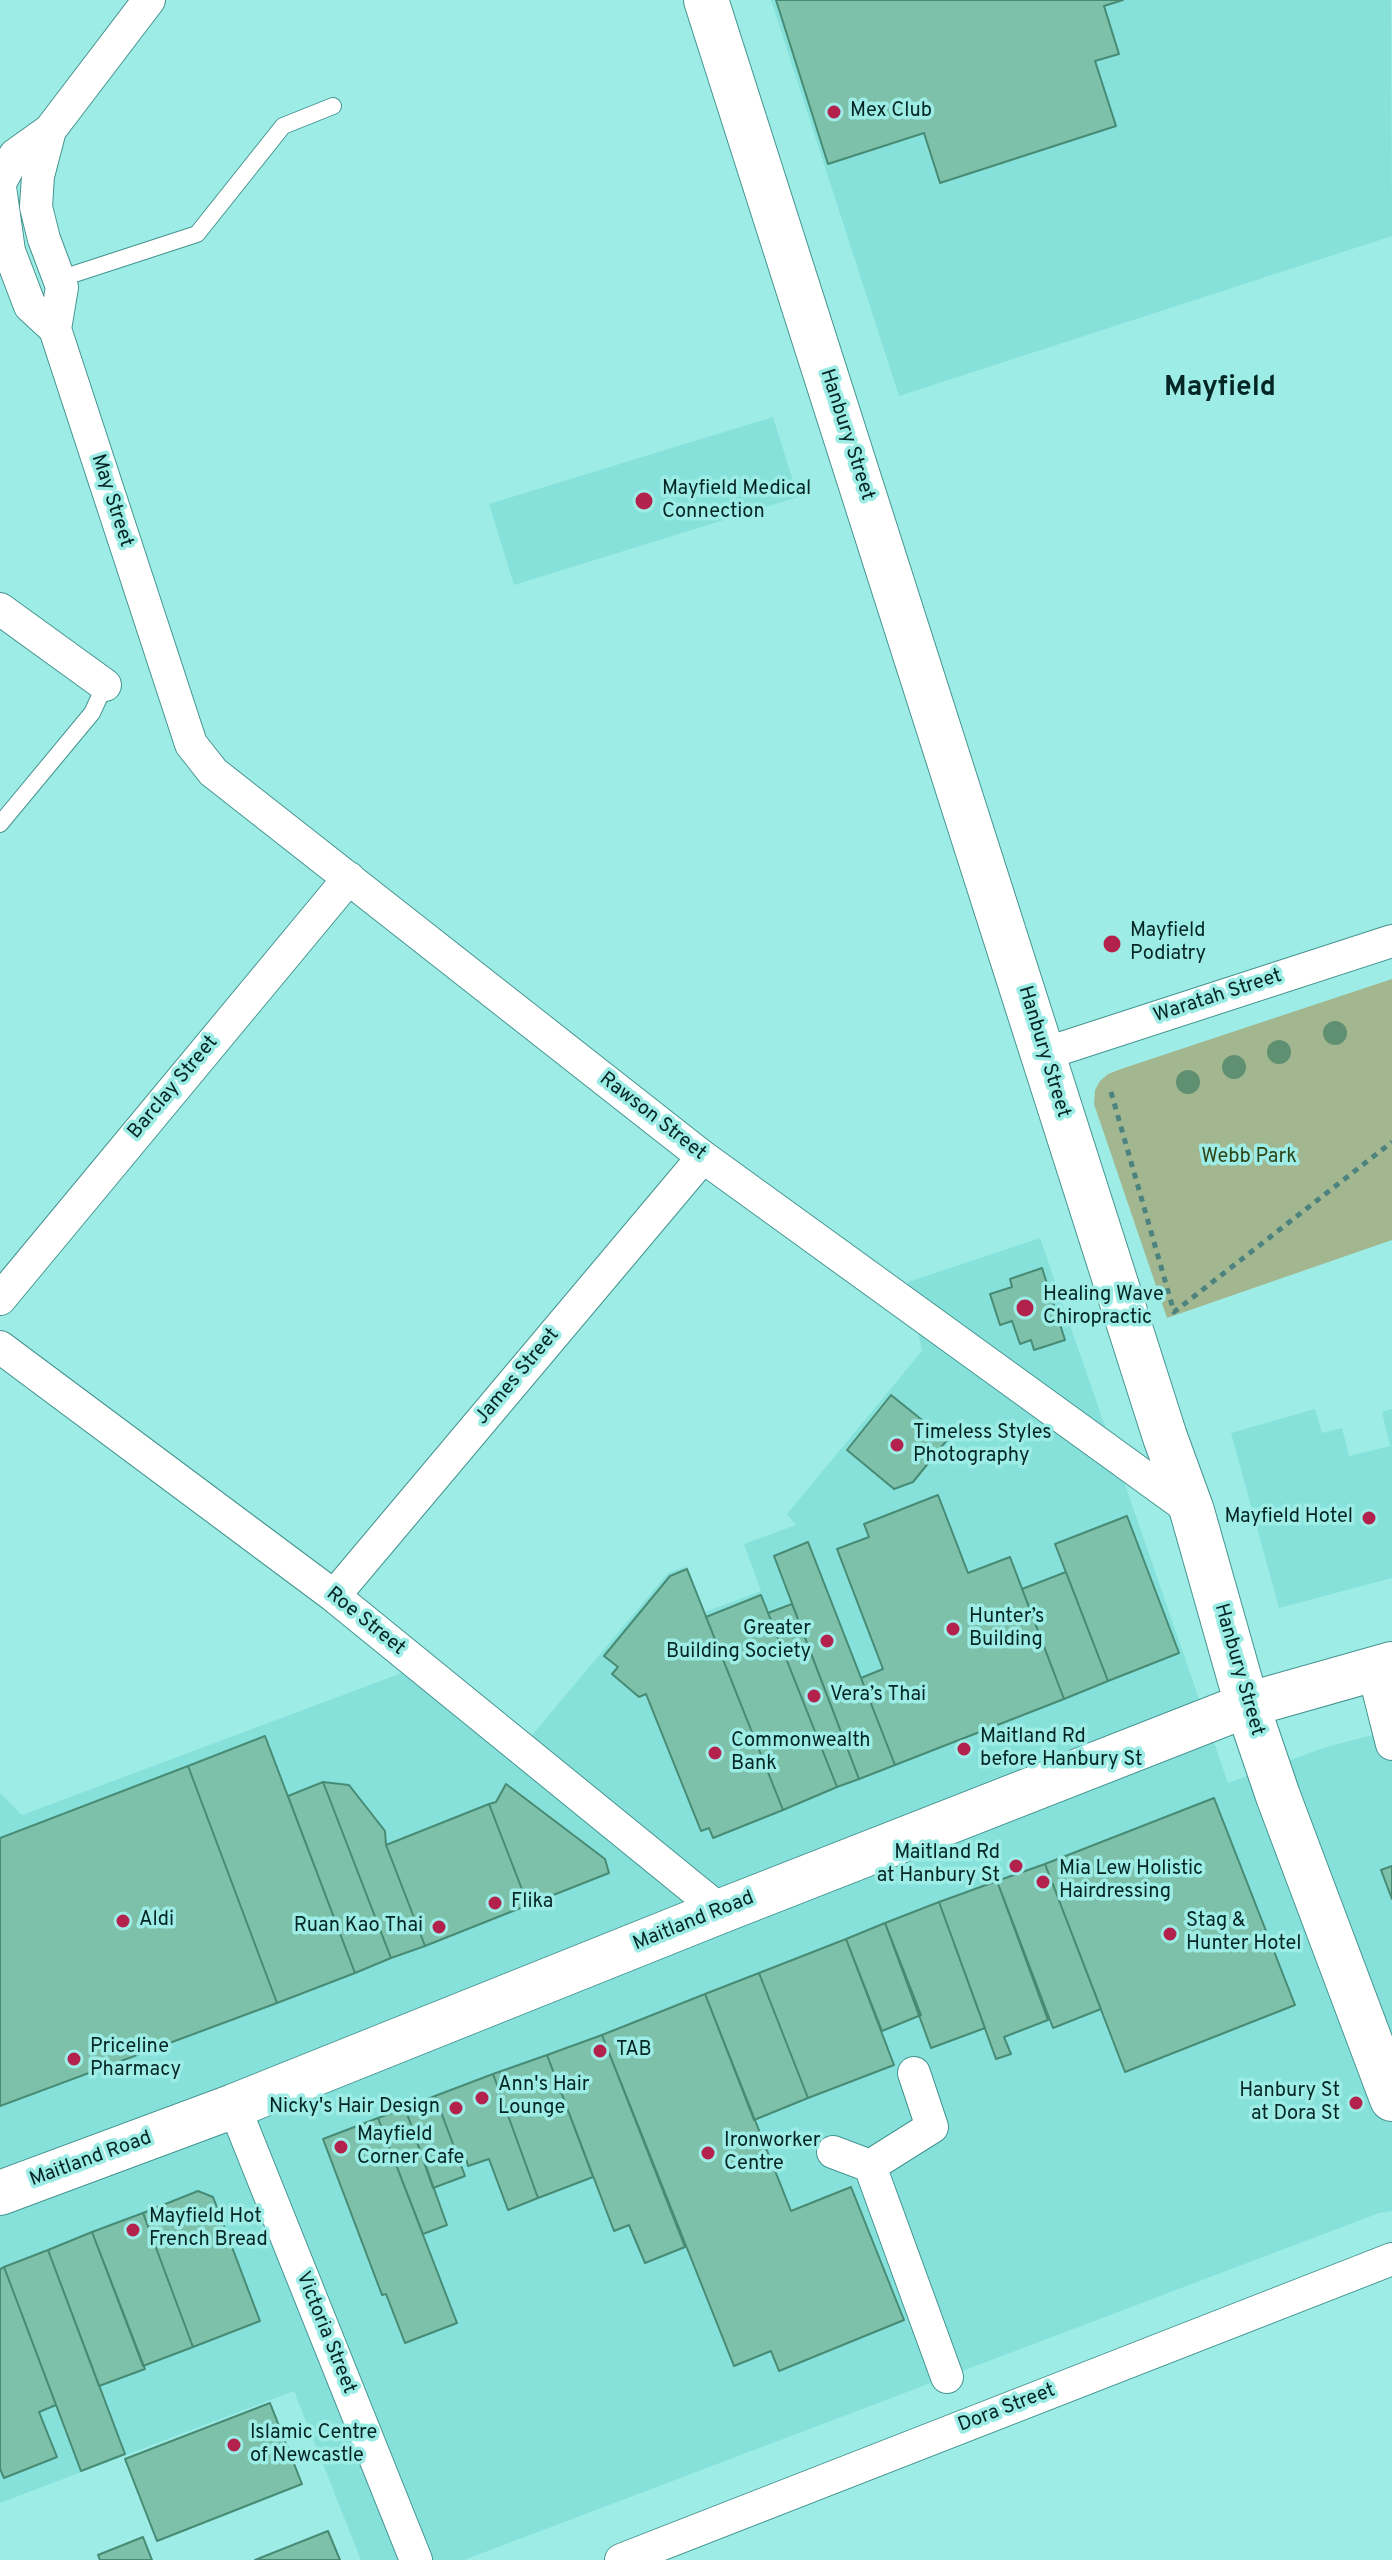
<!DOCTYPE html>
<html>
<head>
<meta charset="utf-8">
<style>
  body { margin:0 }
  canvas { display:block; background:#9dece6 }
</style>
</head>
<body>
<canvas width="1392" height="2560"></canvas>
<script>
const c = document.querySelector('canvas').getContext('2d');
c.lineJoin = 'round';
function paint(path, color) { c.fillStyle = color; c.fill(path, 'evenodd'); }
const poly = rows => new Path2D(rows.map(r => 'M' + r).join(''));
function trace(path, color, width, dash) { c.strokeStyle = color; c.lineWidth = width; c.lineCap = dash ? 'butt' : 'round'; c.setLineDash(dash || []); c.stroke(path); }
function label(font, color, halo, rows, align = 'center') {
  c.font = font + ' Overpass,sans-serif'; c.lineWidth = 7; c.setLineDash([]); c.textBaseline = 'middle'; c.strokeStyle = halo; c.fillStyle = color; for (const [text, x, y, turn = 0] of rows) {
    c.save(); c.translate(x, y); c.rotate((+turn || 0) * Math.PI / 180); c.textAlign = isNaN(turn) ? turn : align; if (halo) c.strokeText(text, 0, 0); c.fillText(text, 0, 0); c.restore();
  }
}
paint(poly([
  [771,0,1391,0,1392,236,899,396],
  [773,417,798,497,514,585,489,504],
  [1040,1238,1228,1783,1326,1747,1392,1730,1392,2211,1379,2213,464,2560,361,2560,294,2391,0,2503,0,1793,22,1815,402,1673,518,1752,668,1573,687,1566,705,1612,761,1591,744,1544,796,1525,787,1514,922,1351,908,1282],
  [1315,1409,1322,1433,1342,1428,1349,1456,1390,1446,1382,1412,1392,1409,1392,1578,1279,1608,1231,1433]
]), '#86e1db');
paint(poly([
  [1392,979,1392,1240,1167,1318,1094,1104,1095,1090,1100,1081,1108,1074,1121,1069]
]), '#a2b78f');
const building = poly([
  [776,0,1123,0,1104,6,1119,54,1095,61,1116,126,940,183,924,133,828,164,776,0],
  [1042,1268,1065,1340,1034,1350,1031,1340,1020,1344,1012,1321,1000,1325,990,1294,1012,1287,1010,1279,1042,1268],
  [891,1395,947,1440,913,1482,894,1489,847,1450,891,1395],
  [938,1495,968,1573,1010,1557,1064,1699,895,1765,861,1678,883,1669,837,1549,869,1537,864,1524,938,1495],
  [1127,1516,1179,1653,1108,1681,1055,1544,1127,1516],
  [808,1542,895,1765,859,1779,774,1556,808,1542],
  [687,1569,783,1810,713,1838,709,1828,701,1831,646,1694,639,1697,612,1674,618,1667,604,1656,670,1576,687,1569],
  [1066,1572,1108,1681,1064,1699,1022,1589,1066,1572],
  [761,1595,837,1787,783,1810,706,1617,761,1595],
  [792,1604,859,1779,837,1787,768,1613,792,1604],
  [265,1736,355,1973,277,2003,188,1766,265,1736],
  [188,1766,277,2003,0,2106,0,1838,188,1766],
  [323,1782,391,1958,355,1973,288,1796,323,1782],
  [323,1782,349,1785,385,1831,386,1845,425,1946,391,1958,323,1782],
  [506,1784,605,1859,609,1873,528,1905,489,1804,496,1802,506,1784],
  [1214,1798,1295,2005,1125,2072,1045,1864,1214,1798],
  [489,1804,528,1905,425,1946,386,1845,489,1804],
  [1045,1864,1101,2009,1053,2028,997,1881,1045,1864],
  [1392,1866,1392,1899,1381,1870,1392,1866],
  [997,1881,1048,2020,1004,2037,1011,2054,996,2059,939,1902,997,1881],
  [939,1902,985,2028,931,2048,885,1923,939,1902],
  [885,1923,921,2015,882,2031,846,1939,885,1923],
  [846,1939,894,2065,808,2098,759,1973,846,1939],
  [759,1973,808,2098,754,2120,705,1994,759,1973],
  [705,1994,791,2211,851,2187,904,2320,779,2371,771,2351,734,2366,602,2035,705,1994],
  [602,2035,685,2247,645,2263,629,2225,614,2231,547,2055,602,2035],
  [547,2055,593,2177,538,2198,493,2074,547,2055],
  [493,2074,538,2198,508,2210,489,2159,468,2166,466,2158,459,2160,435,2096,493,2074],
  [435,2096,465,2176,433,2188,405,2108,435,2096],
  [405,2108,447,2225,423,2234,378,2118,405,2108],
  [378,2118,457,2323,405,2343,386,2294,382,2295,323,2139,378,2118],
  [198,2191,213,2197,260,2321,193,2347,143,2213,198,2191],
  [143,2213,193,2347,143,2366,92,2232,143,2213],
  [92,2232,145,2369,99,2386,48,2250,92,2232],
  [48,2250,125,2454,81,2471,4,2267,48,2250],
  [4,2267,56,2405,39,2412,57,2457,4,2478,0,2469,0,2269,4,2267],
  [270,2403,302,2484,157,2541,125,2459,270,2403],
  [328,2531,340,2560,255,2560,328,2531],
  [143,2537,152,2560,100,2560,98,2555,143,2537]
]);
paint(building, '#7dc1aa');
trace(building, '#478b75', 2);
const lane = poly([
  [59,279,197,234,283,126,333,106],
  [0,824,92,713,105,685]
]);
const street = poly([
  [50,130,38,176,36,207,44,239,62,287,55,329,191,744,213,772,703,1157,1192,1511],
  [0,183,15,155,50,130,149,0],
  [0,187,9,251,30,306,55,329],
  [0,609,105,685],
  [1044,1054,1392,941],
  [0,1299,349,878],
  [0,1347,334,1596,721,1911],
  [334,1596,703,1157],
  [1373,1669,1392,1744],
  [914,2073,932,2127,870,2166,947,2377],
  [234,2106,416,2560],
  [833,2152,870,2166],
  [621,2560,1392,2259]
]);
const primary = poly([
  [706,0,1165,1437,1192,1511,1247,1705,1278,1796,1392,2099],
  [0,2193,234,2106,721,1911,1247,1705,1392,1664]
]);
trace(lane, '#459490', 18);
trace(street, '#459490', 34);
trace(primary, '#459490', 46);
trace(poly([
  [1111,1092,1174,1312,1392,1142]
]), '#4c837f', 5, [6, 6]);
trace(lane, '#fff', 16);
trace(street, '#fff', 32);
trace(primary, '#fff', 44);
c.fillStyle = '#609072';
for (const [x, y] of [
  [1335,1033],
  [1279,1052],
  [1234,1067],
  [1188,1082]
]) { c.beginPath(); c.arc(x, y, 12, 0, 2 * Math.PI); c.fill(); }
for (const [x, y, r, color] of [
  [834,112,8,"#b3224c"],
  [644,501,10,"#b3224c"],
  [1112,944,10,"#b3224c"],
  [1025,1308,10,"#b3224c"],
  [897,1445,8,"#b3224c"],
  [1369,1518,8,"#b3224c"],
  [953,1629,8,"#b3224c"],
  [827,1641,8,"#b3224c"],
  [814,1696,8,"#b3224c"],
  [964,1749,8,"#b3224c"],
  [715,1753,8,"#b3224c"],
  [1016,1866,8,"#b3224c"],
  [1043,1882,8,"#b3224c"],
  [495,1903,8,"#b3224c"],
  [123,1921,8,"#b3224c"],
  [439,1927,8,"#b3224c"],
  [1170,1934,8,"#b3224c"],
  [600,2051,8,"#b3224c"],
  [74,2059,8,"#b3224c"],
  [482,2098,8,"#b3224c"],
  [1356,2103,8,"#b3224c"],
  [456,2108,8,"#b3224c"],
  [341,2147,8,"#b3224c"],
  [708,2153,8,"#b3224c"],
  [133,2230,8,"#b3224c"],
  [234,2445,8,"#b3224c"]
]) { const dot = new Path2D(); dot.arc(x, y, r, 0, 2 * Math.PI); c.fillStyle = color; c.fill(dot); trace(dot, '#9dece6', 3); }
label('20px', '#042624', '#9dece6', [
  ["Mex Club",850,112],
  ["Mayfield Medical",662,490],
  ["Connection",662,513],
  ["Mayfield",1130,932],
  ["Podiatry",1130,955],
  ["Healing Wave",1043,1296],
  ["Chiropractic",1043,1319],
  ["Timeless Styles",913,1434],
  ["Photography",913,1457],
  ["Mayfield Hotel",1353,1518,"right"],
  ["Hunter’s",969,1618],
  ["Building",969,1641],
  ["Greater",811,1630,"right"],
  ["Building Society",811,1653,"right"],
  ["Vera’s Thai",830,1696],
  ["Maitland Rd",980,1738],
  ["before Hanbury St",980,1761],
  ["Commonwealth",731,1742],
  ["Bank",731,1765],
  ["Maitland Rd",1000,1854,"right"],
  ["at Hanbury St",1000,1877,"right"],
  ["Mia Lew Holistic",1059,1870],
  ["Hairdressing",1059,1893],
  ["Flika",511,1903],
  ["Aldi",139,1921],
  ["Stag &",1186,1922],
  ["Hunter Hotel",1186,1945],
  ["Ruan Kao Thai",423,1927,"right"],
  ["Priceline",90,2048],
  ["Pharmacy",90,2071],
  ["TAB",616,2051],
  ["Ann's Hair",498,2086],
  ["Lounge",498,2109],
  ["Hanbury St",1340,2092,"right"],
  ["at Dora St",1340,2115,"right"],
  ["Nicky's Hair Design",440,2108,"right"],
  ["Mayfield",357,2136],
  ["Corner Cafe",357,2159],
  ["Ironworker",724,2142],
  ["Centre",724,2165],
  ["Mayfield Hot",149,2218],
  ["French Bread",149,2241],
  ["Islamic Centre",250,2434],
  ["of Newcastle",250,2457]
], 'left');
label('20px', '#042624', '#9dece6', [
  ["Hanbury Street",846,435,72],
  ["May Street",111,501,72],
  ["Waratah Street",1218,997,-18],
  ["Hanbury Street",1043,1052,73],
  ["Barclay Street",174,1088,-50],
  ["Rawson Street",652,1117,38],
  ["James Street",518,1377,-50],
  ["Roe Street",365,1622,39],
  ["Hanbury Street",1238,1670,74],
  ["Maitland Road",694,1922,-22],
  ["Maitland Road",91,2160,-20],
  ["Victoria Street",325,2333,68],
  ["Dora Street",1007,2409,-21]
]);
label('20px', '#2e4414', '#9dece6', [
  ["Webb Park",1249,1158]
]);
label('bold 28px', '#042624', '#9dece6', [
  ["Mayfield",1220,389]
]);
</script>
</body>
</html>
